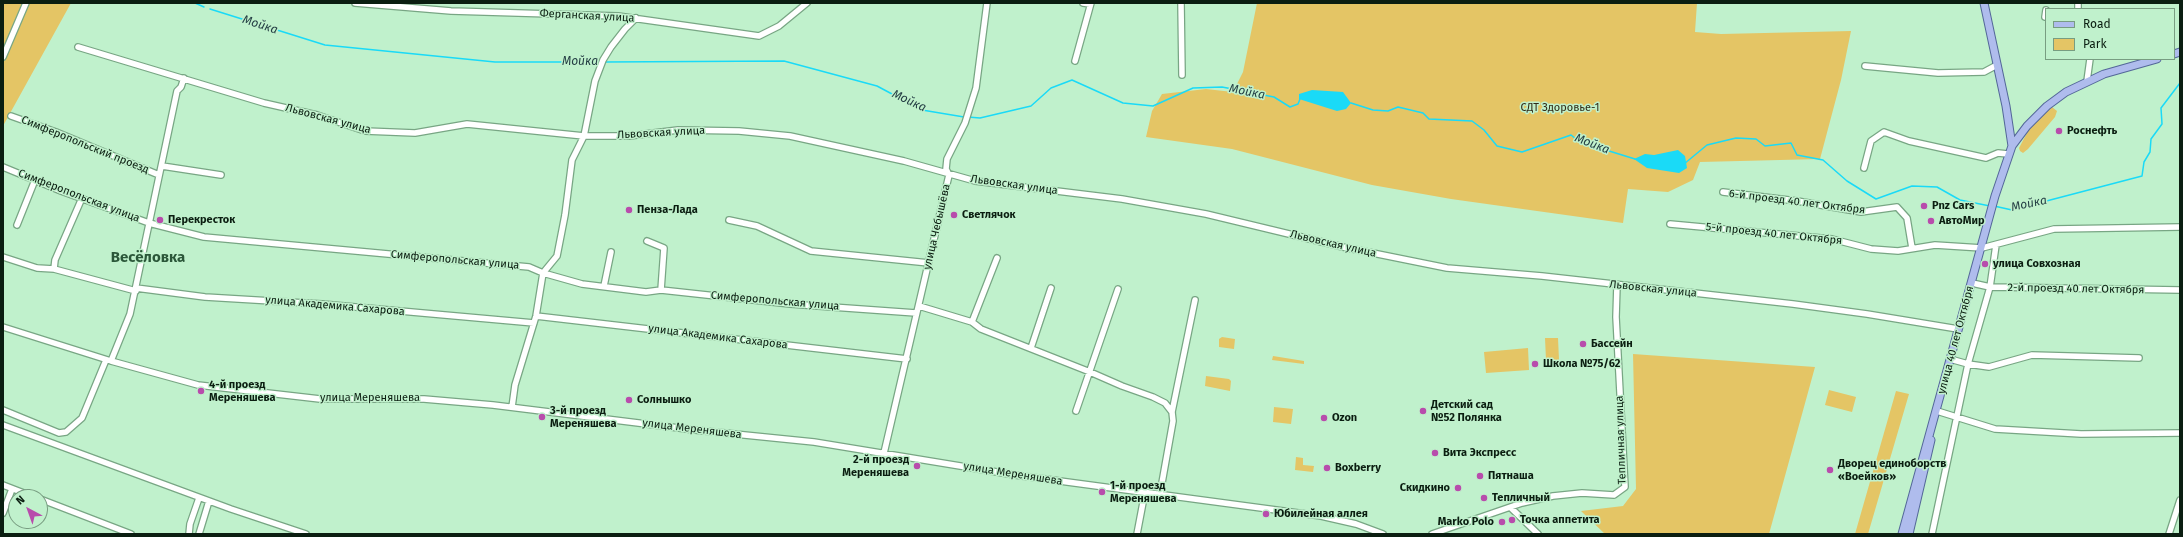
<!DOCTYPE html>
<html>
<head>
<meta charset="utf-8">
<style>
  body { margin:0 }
  #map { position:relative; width:2183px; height:537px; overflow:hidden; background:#c0f1cc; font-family:"Fira Sans",sans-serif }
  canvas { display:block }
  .frame { position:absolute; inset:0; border:4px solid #0b1e11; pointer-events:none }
  .legend { position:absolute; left:2045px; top:8px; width:130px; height:52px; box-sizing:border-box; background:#c0f1cc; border:1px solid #789d81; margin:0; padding:5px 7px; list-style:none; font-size:12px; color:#0b1e11 }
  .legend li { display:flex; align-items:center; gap:8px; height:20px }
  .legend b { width:20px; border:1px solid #789d81 }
  .north { position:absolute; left:8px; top:489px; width:40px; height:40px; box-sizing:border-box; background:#c0f1cc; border:1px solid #789d81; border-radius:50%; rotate:319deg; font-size:11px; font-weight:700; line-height:16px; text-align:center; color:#0b1e11 }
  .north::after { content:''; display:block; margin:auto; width:14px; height:18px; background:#b84cac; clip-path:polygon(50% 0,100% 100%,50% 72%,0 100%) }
</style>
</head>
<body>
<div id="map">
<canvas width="2183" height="537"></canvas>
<div class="frame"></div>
<ul class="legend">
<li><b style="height:5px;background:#afbced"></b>Road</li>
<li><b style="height:11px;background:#e4c565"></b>Park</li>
</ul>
<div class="north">N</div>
</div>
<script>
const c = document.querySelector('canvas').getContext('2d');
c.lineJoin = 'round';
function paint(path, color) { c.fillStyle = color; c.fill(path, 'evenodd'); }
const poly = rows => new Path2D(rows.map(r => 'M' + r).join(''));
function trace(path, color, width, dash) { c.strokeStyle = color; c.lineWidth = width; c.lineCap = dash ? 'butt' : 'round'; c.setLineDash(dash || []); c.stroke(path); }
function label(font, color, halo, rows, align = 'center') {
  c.font = font + ' "Fira Sans",sans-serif'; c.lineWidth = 3; c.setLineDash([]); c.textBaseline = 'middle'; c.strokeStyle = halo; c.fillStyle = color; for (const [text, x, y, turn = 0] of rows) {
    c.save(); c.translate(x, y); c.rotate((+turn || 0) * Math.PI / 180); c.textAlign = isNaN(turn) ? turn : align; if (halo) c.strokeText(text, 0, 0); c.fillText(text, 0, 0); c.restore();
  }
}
paint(poly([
  [3,3,71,3,3,126],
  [1257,3,1697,3,1695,32,1721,34,1851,31,1841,80,1820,159,1700,162,1693,180,1668,192,1628,189,1623,223,1451,199,1372,185,1232,149,1146,137,1152,111,1162,94,1206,89,1233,92,1243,72],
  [2052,107,2057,111,2055,117,2028,149,2023,153,2020,151,2019,148,2028,131,2034,123],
  [1222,337,1235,339,1234,349,1219,347,1219,339],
  [1545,338,1558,338,1559,360,1546,360],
  [1528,348,1529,370,1486,373,1484,352],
  [1633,354,1815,367,1769,534,1605,534,1581,511,1623,506,1636,489],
  [1273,356,1304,361,1304,364,1272,360],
  [1206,376,1229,379,1231,381,1230,391,1205,386],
  [1829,390,1856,397,1852,412,1825,405],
  [1896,391,1909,394,1868,534,1855,534],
  [1274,407,1293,409,1291,424,1273,422],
  [1296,457,1303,458,1303,465,1314,466,1313,472,1295,470]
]), '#e4c565');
paint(poly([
  [1312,90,1343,92,1351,103,1346,109,1337,111,1299,99,1299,94],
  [1678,150,1685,156,1687,168,1679,173,1647,168,1634,159,1645,154,1654,155]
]), '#1adaf7');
trace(poly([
  [195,3,204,7],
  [210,9,325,45,495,62,600,62],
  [604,62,784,61,877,86,922,110,964,117],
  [1351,103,1373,110,1388,111,1398,107,1423,113,1429,119,1472,121,1484,130,1497,146,1522,152,1571,135,1580,142,1635,159],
  [968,117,980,118,1031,106,1051,88,1072,80,1123,103,1153,106,1193,88,1222,87,1274,97,1290,107,1298,104,1300,99],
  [1684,164,1707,145,1736,138,1756,139,1765,146,1791,143,1797,155,1823,160,1847,181,1876,199,1912,186,1937,187,1960,200,1990,206],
  [1994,206,2012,210,2142,176,2144,162,2150,152,2151,139,2162,124,2161,108,2180,83]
]), '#1adaf7', 1.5);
const minor = poly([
  [355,3,451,11,618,16,759,36,779,26,807,3],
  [1083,3,1090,4],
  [1181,3,1182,75],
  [2078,9,2078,3],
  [2045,17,2046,10],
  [78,47,264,103,317,115,365,131,415,133,467,124,584,136,629,136,678,130,739,131,790,136,904,161,975,181,1122,199,1206,214,1343,247,1447,268,1542,276,1793,304,1867,314,1958,329],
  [3,57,26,3],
  [1075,61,1091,3],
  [1865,66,1938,73,1984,72,1997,65],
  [2087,81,2090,59],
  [11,116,56,132,159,175],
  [162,166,221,175],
  [3,167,61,191,149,223,204,237,529,267,543,273,582,284,646,292,661,290,790,304,916,313],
  [1864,168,1871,141,1884,132,1909,141,1986,158,1998,153,2008,154],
  [1723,192,1797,201,1861,212,1897,207,1907,218,1912,248],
  [729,220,757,226,811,251,929,263],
  [1670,224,1832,239,1871,249,1898,251,1935,245,1982,248,2054,229,2180,227],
  [17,225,35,180],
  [647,241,664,248,661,290],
  [3,257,37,268,54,269,136,291],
  [54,269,55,260,82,198],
  [1972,283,1990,287,2180,290],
  [604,286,611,252],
  [136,288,205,297,322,304,534,323],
  [919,306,972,322,981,329,1090,372,1122,386,1153,397,1165,403,1172,412],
  [536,316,907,359],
  [972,322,997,258],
  [3,327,111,361,198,385,320,399,424,399,493,405,695,430,814,442,1015,475,1321,516,1356,524,1383,534],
  [1031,348,1051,288],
  [1950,359,1968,364,1989,367,2032,355,2139,358],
  [111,361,130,314,177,91,181,87,184,78],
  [512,407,515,385,536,316,543,273,557,256,565,215,572,160,584,136,595,81,603,60,611,47,625,29,636,18],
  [3,410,59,433,66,432,82,418,106,360],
  [1076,411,1118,289],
  [1937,411,1995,429,2081,434,2180,433],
  [3,425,231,509,306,534],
  [884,453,949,175,946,169,947,159,965,123,976,88,987,3],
  [3,485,34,497],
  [1160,494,1173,421,1172,412,1195,300],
  [40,499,131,534],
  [1511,508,1538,534],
  [3,513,12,489],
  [189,534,190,524,199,498],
  [199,534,209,501],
  [1137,534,1145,492],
  [1432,534,1522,503,1553,496,1582,493,1614,495,1625,487,1616,317,1617,285],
  [1932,534,1968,364,1990,287,1996,245],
  [2169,534,2180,500]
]);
const major = poly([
  [1984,3,2006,106,2012,146],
  [2174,54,2180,52],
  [1902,534,1995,196,2012,146,2027,126,2047,106,2066,92,2104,74,2157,59],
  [1909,534,1931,440]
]);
trace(minor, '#78a684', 8);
trace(major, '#536798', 9);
trace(minor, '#fff', 5.5);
trace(major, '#afbced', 7);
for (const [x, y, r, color] of [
  [2059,131,4,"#b84cac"],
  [1924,206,4,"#b84cac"],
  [629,210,4,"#b84cac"],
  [954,215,4,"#b84cac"],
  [160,220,4,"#b84cac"],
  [1931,221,4,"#b84cac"],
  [1985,264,4,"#b84cac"],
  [1583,344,4,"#b84cac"],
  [1535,364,4,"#b84cac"],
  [201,391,4,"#b84cac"],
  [629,400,4,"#b84cac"],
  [1423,411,4,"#b84cac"],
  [542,417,4,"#b84cac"],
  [1324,418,4,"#b84cac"],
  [1435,453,4,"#b84cac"],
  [917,466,4,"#b84cac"],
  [1327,468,4,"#b84cac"],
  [1830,470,4,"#b84cac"],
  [1480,476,4,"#b84cac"],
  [1458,488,4,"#b84cac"],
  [1102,492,4,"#b84cac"],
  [1484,498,4,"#b84cac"],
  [1266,514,4,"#b84cac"],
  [1512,520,4,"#b84cac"],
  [1502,522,4,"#b84cac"]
]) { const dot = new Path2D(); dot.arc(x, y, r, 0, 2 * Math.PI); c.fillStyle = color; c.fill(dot); trace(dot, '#c0f1cc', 1.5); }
label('11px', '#0b1e11', '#c0f1cc', [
  ["Ферганская улица",587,16,3],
  ["Львовская улица",328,119,15],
  ["Львовская улица",661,133,-3],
  ["Симферопольский проезд",85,145,22],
  ["Львовская улица",1014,185,8],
  ["Симферопольская улица",79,196,21],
  ["6-й проезд 40 лет Октября",1797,202,7],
  ["улица Чебышёва",937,227,-77],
  ["5-й проезд 40 лет Октября",1774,234,6],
  ["Львовская улица",1333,244,13],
  ["Симферопольская улица",455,260,5],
  ["Львовская улица",1653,289,6],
  ["2-й проезд 40 лет Октября",2076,289,1],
  ["Симферопольская улица",775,301,5],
  ["улица Академика Сахарова",335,306,5],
  ["улица Академика Сахарова",718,337,7],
  ["улица 40 лет Октября",1956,340,-75],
  ["улица Мереняшева",370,398],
  ["улица Мереняшева",692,429,7],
  ["Тепличная улица",1621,440,-92],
  ["улица Мереняшева",1013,474,9]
]);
label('11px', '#312b17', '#c0f1cc', [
  ["СДТ Здоровье-1",1560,108]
]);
label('bold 11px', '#0b1e11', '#c0f1cc', [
  ["Роснефть",2067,131],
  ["Pnz Cars",1932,206],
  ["Пенза-Лада",637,210],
  ["Светлячок",962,215],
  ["Перекресток",168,220],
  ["АвтоМир",1939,221],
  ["улица Совхозная",1993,264],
  ["Бассейн",1591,344],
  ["Школа №75/62",1543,364],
  ["4-й проезд",209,385],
  ["Мереняшева",209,398],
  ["Солнышко",637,400],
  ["Детский сад",1431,405],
  ["№52 Полянка",1431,418],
  ["3-й проезд",550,411],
  ["Мереняшева",550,424],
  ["Ozon",1332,418],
  ["Вита Экспресс",1443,453],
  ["2-й проезд",909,460,"right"],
  ["Мереняшева",909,473,"right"],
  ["Дворец единоборств",1838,464],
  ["«Воейков»",1838,477],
  ["Boxberry",1335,468],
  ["Пятнаша",1488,476],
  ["1-й проезд",1110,486],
  ["Мереняшева",1110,499],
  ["Скидкино",1450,488,"right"],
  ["Тепличный",1492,498],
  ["Юбилейная аллея",1274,514],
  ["Точка аппетита",1520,520],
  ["Marko Polo",1494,522,"right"]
], 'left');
label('italic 12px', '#243e44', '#c0f1cc', [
  ["Мойка",260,25,18],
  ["Мойка",580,62],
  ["Мойка",1247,92,11],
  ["Мойка",909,101,25],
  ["Мойка",1592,144,21],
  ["Мойка",2029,204,-12]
]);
label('bold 15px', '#2b5739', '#c0f1cc', [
  ["Весёловка",148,258]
]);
</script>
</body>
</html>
